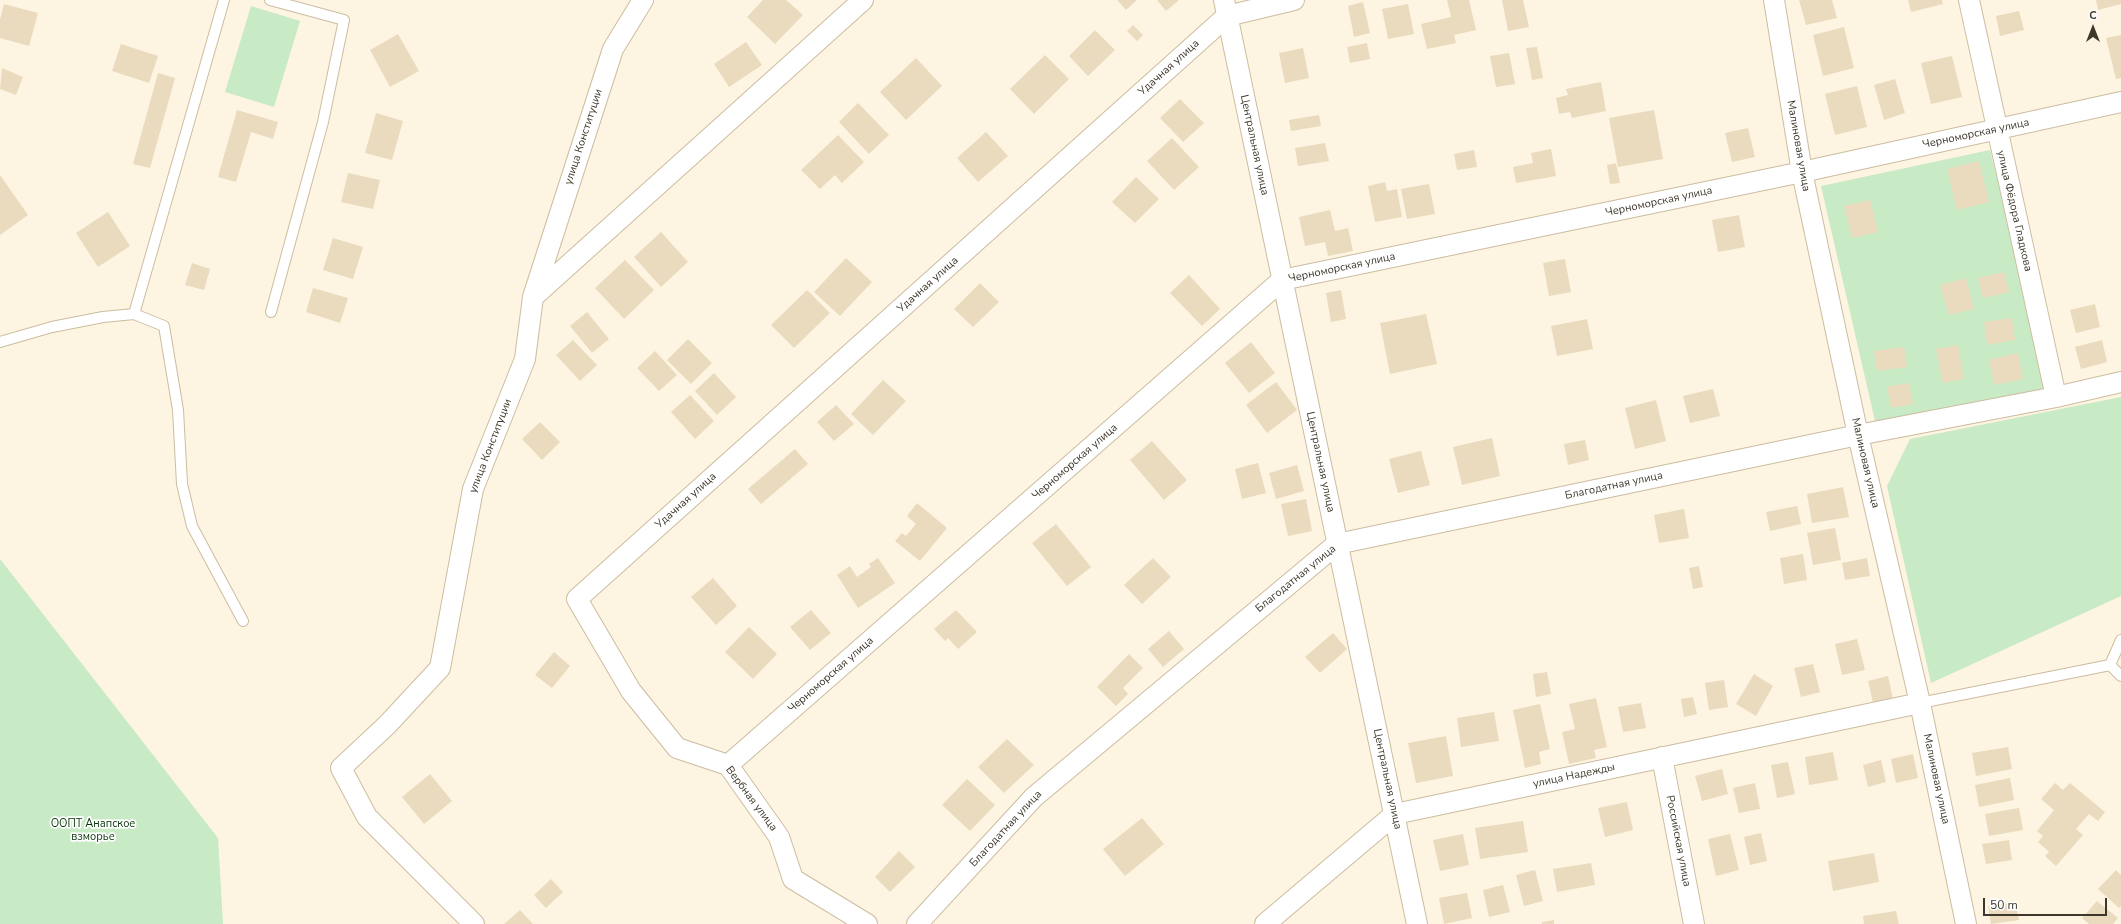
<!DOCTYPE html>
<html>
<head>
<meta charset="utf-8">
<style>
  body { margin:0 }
  #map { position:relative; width:2121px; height:924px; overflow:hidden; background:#fef4e2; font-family:"Nunito Sans",sans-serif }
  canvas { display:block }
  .north { position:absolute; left:2073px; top:8px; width:40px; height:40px; -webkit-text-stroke:3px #fff; paint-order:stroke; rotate:0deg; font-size:11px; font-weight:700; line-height:16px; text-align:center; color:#3e382c }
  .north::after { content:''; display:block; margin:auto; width:14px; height:18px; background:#3e382c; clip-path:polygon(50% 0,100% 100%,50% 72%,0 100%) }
  .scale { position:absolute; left:1983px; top:898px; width:124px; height:18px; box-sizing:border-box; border:2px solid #3e382c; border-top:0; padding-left:5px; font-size:12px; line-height:14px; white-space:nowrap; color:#3e382c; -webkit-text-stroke:3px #fff; paint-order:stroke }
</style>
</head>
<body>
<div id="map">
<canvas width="2121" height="924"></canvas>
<div class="north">С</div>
<div class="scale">50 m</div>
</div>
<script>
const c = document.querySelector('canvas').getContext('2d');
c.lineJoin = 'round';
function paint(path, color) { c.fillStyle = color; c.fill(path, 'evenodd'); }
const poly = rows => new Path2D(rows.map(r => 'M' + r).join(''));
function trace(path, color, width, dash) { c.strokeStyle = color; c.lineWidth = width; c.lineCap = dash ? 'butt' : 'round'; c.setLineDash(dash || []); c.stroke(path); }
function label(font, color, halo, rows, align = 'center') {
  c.font = font + ' "Nunito Sans",sans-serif'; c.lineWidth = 3.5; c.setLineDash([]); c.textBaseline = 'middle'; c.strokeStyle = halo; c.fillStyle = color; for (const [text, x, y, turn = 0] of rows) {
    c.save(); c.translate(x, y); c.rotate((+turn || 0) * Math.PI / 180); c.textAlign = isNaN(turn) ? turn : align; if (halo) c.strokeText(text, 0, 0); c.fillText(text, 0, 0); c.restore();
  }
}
paint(poly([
  [251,6,300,21,274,107,225,92],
  [1990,150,2050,391,1878,434,1821,186],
  [2121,397,2121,596,1931,683,1887,486,1910,439],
  [0,559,218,838,223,924,0,924]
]), '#c8eac5');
paint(poly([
  [763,0,786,0,803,15,775,44,747,17],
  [1117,0,1137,0,1126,10],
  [1157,0,1179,0,1166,11],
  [1447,0,1469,0,1476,30,1454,35,1456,43,1427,49,1421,24,1451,17],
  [1502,0,1523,0,1529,27,1508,31],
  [1799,0,1832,0,1837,18,1806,25],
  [1908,0,1942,0,1943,4,1911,12],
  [2096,0,2121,0,2121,4,2098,10],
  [1363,2,1370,33,1354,37,1348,6],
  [4,4,38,13,29,46,0,38,0,20],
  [1408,4,1414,34,1388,39,1382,9],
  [2019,11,2024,30,2000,36,1996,16],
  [1133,25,1143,35,1137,41,1127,31],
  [1844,27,1854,68,1823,76,1813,35],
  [1095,30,1115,50,1088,76,1069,56],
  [398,34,419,71,390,87,370,50],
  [2121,35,2121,78,2116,79,2106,38],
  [746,42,762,65,729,87,714,64],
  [1367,43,1370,59,1350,63,1347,47],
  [121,44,158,56,149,83,112,71],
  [1537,47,1543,78,1532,80,1526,48],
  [1303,48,1309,78,1285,83,1279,53],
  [1509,53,1515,84,1496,87,1490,56],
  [1045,55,1069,79,1034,114,1010,89],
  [1952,56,1962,97,1931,104,1921,63],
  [916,58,942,86,906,120,880,92],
  [2,68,23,77,16,95,0,89],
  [158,73,175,78,150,168,133,164],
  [1895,79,1905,113,1884,120,1874,85],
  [1601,82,1606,111,1572,118,1570,112,1559,114,1556,98,1568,95,1566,89],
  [1857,86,1867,127,1835,135,1825,94],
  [1180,99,1204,123,1183,142,1160,118],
  [858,103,889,135,869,154,839,122],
  [237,110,278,122,273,139,251,132,236,182,218,177],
  [1654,110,1663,159,1618,167,1609,118],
  [376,113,403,121,392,160,365,153],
  [1319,115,1321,126,1291,131,1289,120],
  [1748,128,1755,157,1732,162,1725,133],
  [986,132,1008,156,978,182,957,158],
  [838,135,864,162,842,183,835,175,820,189,801,170],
  [1172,138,1199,167,1174,190,1147,161],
  [1325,143,1329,161,1298,166,1295,148],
  [1551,149,1556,176,1516,183,1513,167,1533,163,1531,153],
  [1474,150,1477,167,1457,170,1454,154],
  [1979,161,1989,202,1957,210,1947,169],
  [1616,163,1620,183,1610,184,1607,165],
  [348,173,380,180,373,209,341,202],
  [0,175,28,215,0,235],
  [1136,177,1159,199,1135,223,1112,202],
  [1385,182,1387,191,1397,189,1402,217,1375,222,1368,186],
  [1429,184,1435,214,1407,219,1401,189],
  [1870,200,1878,232,1852,238,1844,206],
  [1330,210,1335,231,1348,228,1353,251,1328,256,1325,242,1305,246,1299,217],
  [108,212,130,246,98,267,76,233],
  [1739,215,1745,247,1718,252,1712,220],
  [661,232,688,262,661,287,634,257],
  [333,238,363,247,353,279,323,270],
  [846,258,872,282,840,316,814,292],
  [1565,259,1571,292,1549,296,1543,263],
  [625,260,654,290,624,319,595,288],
  [192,263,210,269,204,290,185,285],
  [2004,272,2009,292,1983,298,1978,278],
  [1189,275,1220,309,1202,326,1170,293],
  [1966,278,1974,309,1949,315,1940,285],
  [980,283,999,302,973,327,954,309],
  [313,288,348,298,340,323,306,312],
  [807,290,830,313,794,348,771,325],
  [1341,290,1346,319,1331,322,1326,293],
  [2095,304,2100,327,2076,333,2070,310],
  [587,312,609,339,592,353,570,326],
  [1426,314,1437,364,1390,374,1380,323],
  [2012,318,2015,340,1987,345,1984,322],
  [1587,319,1593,349,1557,356,1551,326],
  [688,339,712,363,691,384,667,360],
  [573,340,597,365,580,381,556,355],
  [2102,340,2107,362,2081,369,2075,347],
  [1251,342,1275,373,1249,393,1225,363],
  [1958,345,1964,379,1943,383,1936,349],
  [1904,347,1907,367,1877,371,1874,351],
  [655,351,677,375,659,391,637,368],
  [2018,353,2023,379,1994,385,1989,360],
  [714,373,736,397,717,415,695,391],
  [883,380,906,401,873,435,851,414],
  [1276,382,1297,410,1267,433,1246,405],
  [1909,383,1913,404,1891,408,1887,387],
  [1713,389,1720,416,1690,423,1683,396],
  [690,395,714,421,695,439,671,412],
  [1656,400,1666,441,1635,449,1625,408],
  [836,405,854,424,834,441,817,422],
  [540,422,560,442,542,460,522,439],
  [1492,438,1500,476,1462,485,1453,447],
  [1585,440,1589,460,1568,465,1564,444],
  [1152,441,1187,480,1164,500,1130,460],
  [795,449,808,464,761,504,748,489],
  [1421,451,1430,485,1398,493,1389,459],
  [1258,463,1266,493,1242,499,1235,469],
  [1297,465,1304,491,1276,499,1269,473],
  [1843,487,1849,517,1812,523,1807,494],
  [1306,499,1312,531,1288,536,1281,504],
  [917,503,947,528,920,561,895,541,902,533,906,536,916,524,907,516],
  [1797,506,1801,524,1770,531,1766,512],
  [1684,509,1689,538,1659,543,1654,515],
  [1056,524,1091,567,1067,586,1032,543],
  [1835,528,1841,560,1813,565,1807,533],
  [1803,554,1807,580,1784,584,1780,558],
  [878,558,895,583,858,608,837,575,850,566,857,577,871,567,869,564],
  [1153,558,1171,577,1142,604,1124,585],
  [1867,558,1870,576,1845,580,1842,563],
  [1699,566,1703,587,1693,589,1689,568],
  [713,578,737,606,716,625,691,597],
  [811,610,831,633,810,650,790,627],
  [956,610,977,632,958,649,948,638,945,641,934,629],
  [749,627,777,654,753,679,725,652],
  [1169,631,1184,649,1163,667,1148,649],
  [1333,633,1347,649,1320,673,1305,657],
  [1857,639,1865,670,1842,675,1835,644],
  [554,652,570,666,552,688,535,675],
  [1129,654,1143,668,1123,688,1128,694,1116,706,1097,687],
  [1813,664,1820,692,1801,697,1794,668],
  [1547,672,1551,694,1536,697,1533,674],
  [1754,674,1773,686,1756,716,1736,704],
  [1888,676,1893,699,1873,703,1868,681],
  [1724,680,1728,707,1709,710,1705,683],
  [1693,697,1697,714,1684,717,1681,699],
  [1596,698,1607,747,1594,750,1596,758,1569,764,1562,732,1575,729,1569,704],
  [1641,703,1646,728,1623,732,1618,707],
  [1540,704,1550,749,1539,752,1541,764,1525,768,1513,710],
  [1494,712,1499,741,1461,747,1457,718],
  [1446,736,1453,776,1416,783,1408,743],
  [1007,739,1034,765,1004,793,978,767],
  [2008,747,2012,769,1976,776,1972,753],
  [1833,752,1838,780,1809,785,1805,757],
  [1913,754,1918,778,1896,783,1891,759],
  [1881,760,1886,782,1868,787,1863,765],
  [1788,762,1795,794,1777,798,1771,765],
  [1722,769,1728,794,1702,801,1695,776],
  [430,774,452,801,424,824,402,797],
  [2010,778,2014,800,1979,807,1975,785],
  [967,779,995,805,970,831,942,805],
  [1755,783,1760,809,1739,813,1733,788],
  [2055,783,2063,790,2070,783,2105,812,2098,821,2089,814,2076,829,2083,835,2056,866,2045,856,2049,852,2038,842,2043,836,2037,831,2054,810,2041,799],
  [1627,802,1633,830,1605,837,1598,808],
  [2019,808,2023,830,1989,836,1985,814],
  [1142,818,1164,844,1125,876,1103,849],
  [1523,821,1528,852,1480,859,1475,828],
  [1761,833,1767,861,1750,865,1744,837],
  [1463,834,1469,865,1440,871,1433,840],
  [1730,834,1739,870,1716,876,1708,839],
  [2009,840,2012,860,1986,864,1982,844],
  [899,851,915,867,890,892,875,877],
  [1874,853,1879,882,1833,891,1828,861],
  [1591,863,1595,885,1557,892,1553,869],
  [1535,870,1543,901,1524,906,1516,875],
  [2116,870,2121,875,2121,906,2119,908,2098,889],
  [551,879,563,892,546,908,534,895],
  [1503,885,1510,912,1489,917,1483,890],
  [1467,893,1472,918,1444,924,1439,898],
  [2097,901,2118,918,2113,924,2089,924,2082,918],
  [2015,902,2019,920,1991,924,1988,906],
  [520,910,533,924,504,924],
  [1896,911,1899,924,1864,924,1863,916],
  [1554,920,1554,924,1542,924,1542,922]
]), '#eadbbe');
const service = poly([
  [270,0,344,20,323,122,271,312],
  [134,314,164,326,178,410,182,484,192,526,243,621],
  [0,342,52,327,103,317,134,314,224,0],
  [2110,665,2121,676],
  [1920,703,2110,665,2121,640]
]);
const minor = poly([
  [1224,0,1417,924],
  [1774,0,1802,172,1858,435,1920,703,1966,924],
  [1969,0,2056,397],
  [533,297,863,0],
  [1662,757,1694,924],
  [728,765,1282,280,1802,172,2121,102],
  [474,924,367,817,341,768,387,725,440,668,473,489,525,359,533,297,613,49,643,0],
  [867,924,793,879,779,837,728,765,677,748,631,691,577,599,1227,16,1294,0],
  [917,924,1034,797,1337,544,1858,435,2056,397,2121,382],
  [1265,924,1395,814,1920,703]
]);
trace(service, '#ccbda0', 12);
trace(minor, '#ccbda0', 22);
trace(service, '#fff', 10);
trace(minor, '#fff', 20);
label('11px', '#3e382c', '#fff', [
  ["Удачная улица",1169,68,-42],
  ["Черноморская улица",1976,134,-12],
  ["улица Конституции",584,137,-72],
  ["Центральная улица",1254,145,78],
  ["Малиновая улица",1798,146,80],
  ["Черноморская улица",1659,202,-12],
  ["улица Фёдора Гладкова",2014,211,77],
  ["Черноморская улица",1342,268,-12],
  ["Удачная улица",928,285,-42],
  ["улица Конституции",491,446,-69],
  ["Черноморская улица",1075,462,-41],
  ["Центральная улица",1320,462,78],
  ["Малиновая улица",1865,463,77],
  ["Благодатная улица",1614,486,-12],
  ["Удачная улица",686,501,-42],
  ["Благодатная улица",1296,579,-39],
  ["Черноморская улица",831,675,-41],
  ["улица Надежды",1574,776,-12],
  ["Центральная улица",1387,779,78],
  ["Малиновая улица",1936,779,78],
  ["Вербная улица",751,799,53],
  ["Благодатная улица",1006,829,-47],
  ["Российская улица",1678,841,79]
]);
label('11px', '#083408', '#fff', [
  ["ООПТ Анапское",93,824],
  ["взморье",93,837]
]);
</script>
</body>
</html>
